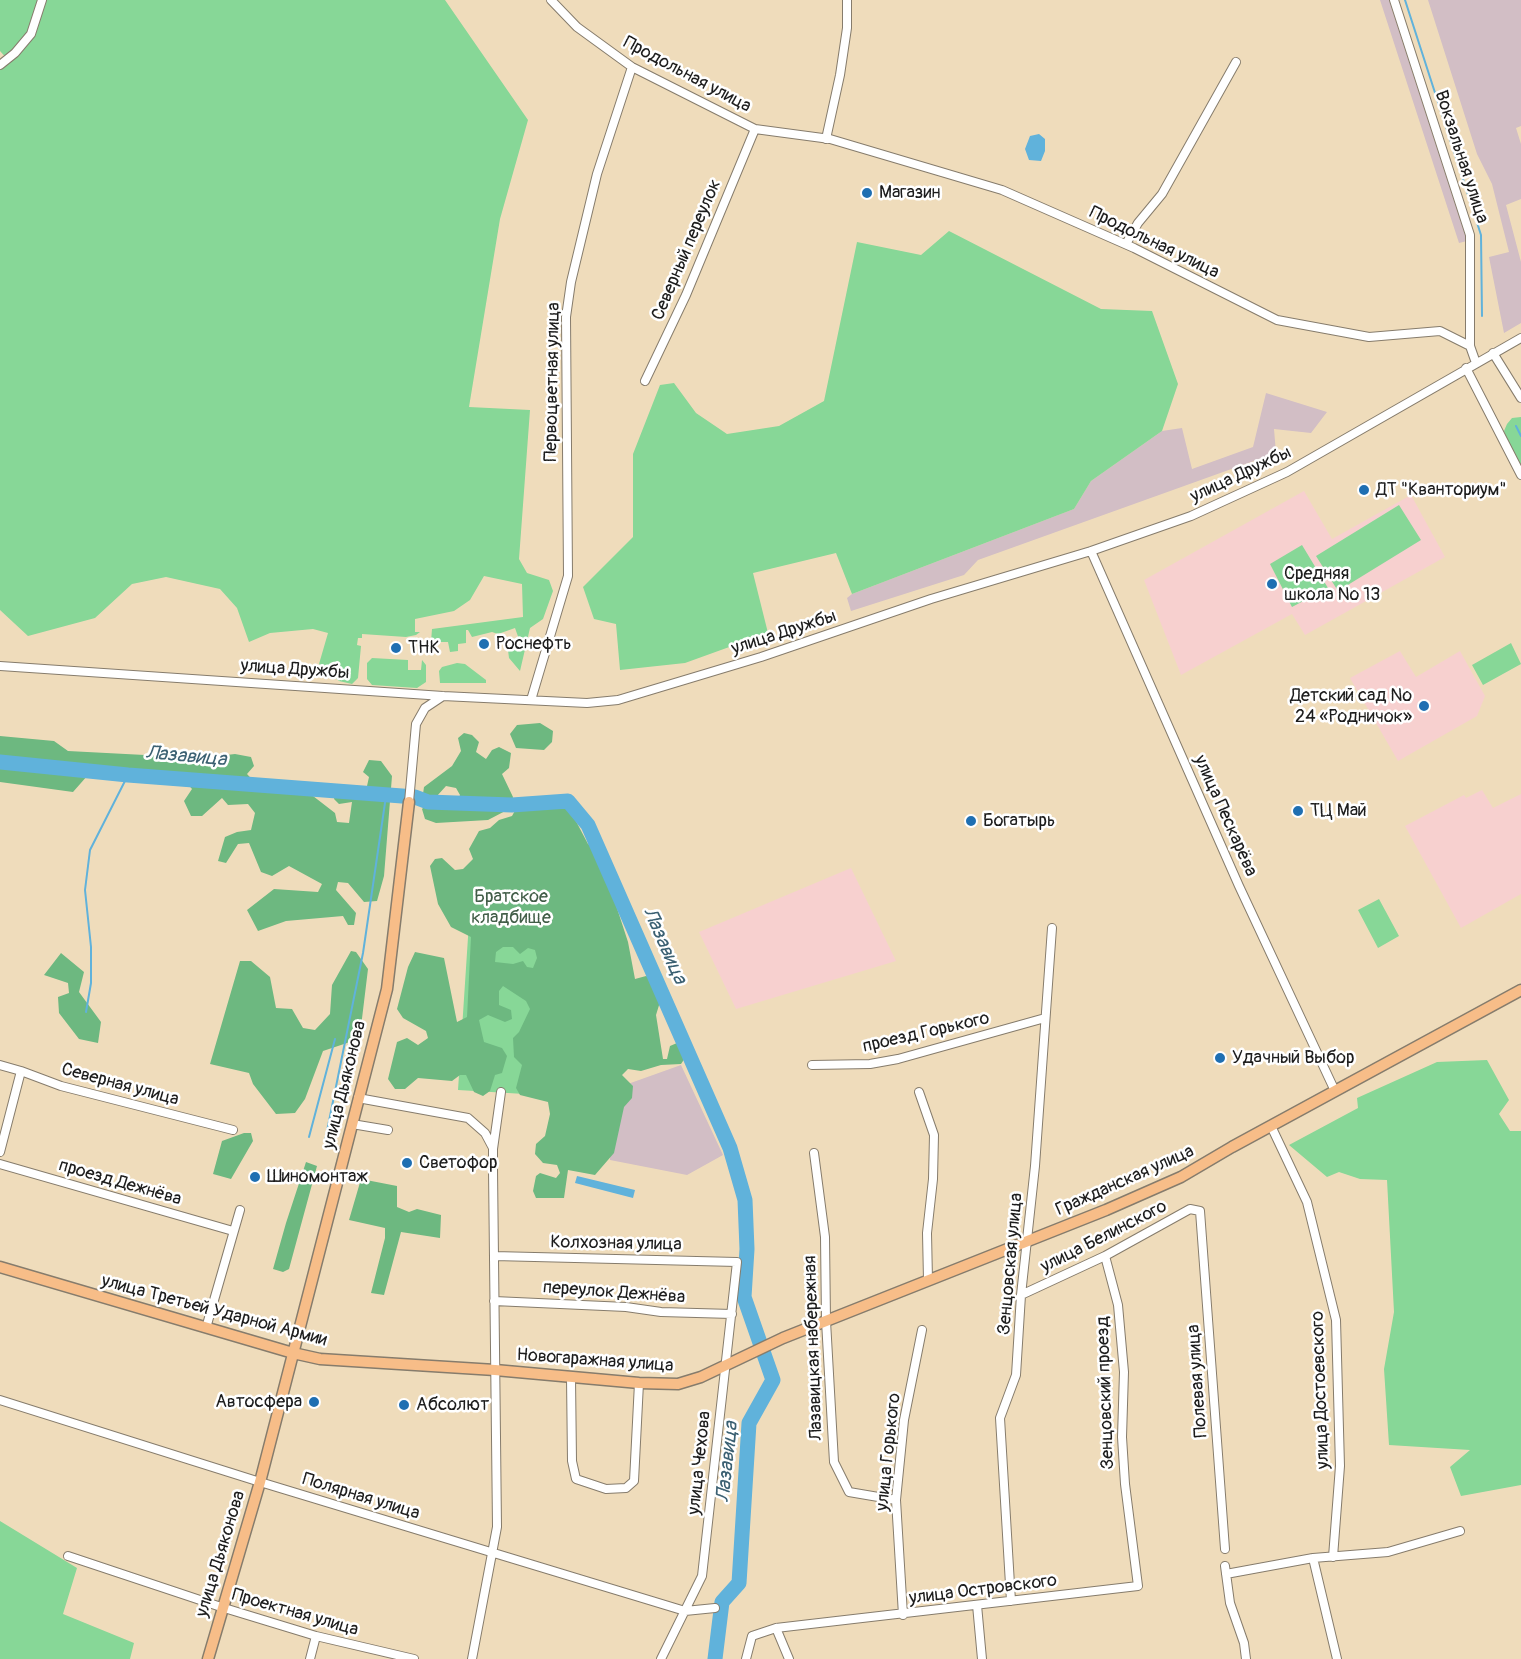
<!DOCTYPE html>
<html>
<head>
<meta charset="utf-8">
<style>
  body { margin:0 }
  canvas { display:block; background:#efdcbb }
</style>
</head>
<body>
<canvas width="1521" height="1659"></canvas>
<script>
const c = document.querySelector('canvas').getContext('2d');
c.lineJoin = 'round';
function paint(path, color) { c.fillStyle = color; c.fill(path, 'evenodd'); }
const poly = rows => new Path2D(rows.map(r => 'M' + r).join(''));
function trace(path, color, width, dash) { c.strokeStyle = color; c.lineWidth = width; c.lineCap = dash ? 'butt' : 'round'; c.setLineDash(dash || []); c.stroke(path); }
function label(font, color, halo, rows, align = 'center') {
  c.font = font + ' Pangolin,sans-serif'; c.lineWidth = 5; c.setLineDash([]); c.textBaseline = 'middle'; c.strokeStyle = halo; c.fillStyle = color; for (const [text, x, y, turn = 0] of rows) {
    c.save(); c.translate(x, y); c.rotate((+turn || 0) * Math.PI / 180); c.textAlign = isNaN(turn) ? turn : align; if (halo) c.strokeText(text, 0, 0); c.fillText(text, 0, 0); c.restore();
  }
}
paint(poly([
  [1304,491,1332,539,1411,495,1445,557,1305,635,1292,614,1181,675,1144,580],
  [1400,651,1416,677,1460,651,1485,696,1477,716,1398,761,1350,678],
  [1482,790,1493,808,1521,794,1521,894,1461,928,1405,826,1464,795,1466,798],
  [851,868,896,961,736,1009,699,932]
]), '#f7d0cf');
paint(poly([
  [1380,0,1389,0,1467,241,1459,243],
  [1428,0,1521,0,1521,126,1516,128,1521,144,1521,199,1506,205,1521,262,1521,323,1504,333,1489,257,1509,252,1492,184,1477,154],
  [1266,393,1327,412,1311,433,1274,429,1276,453,978,560,964,575,851,611,847,598,852,594,1074,509,1091,481,1162,431,1182,428,1192,469,1253,447],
  [681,1065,723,1155,687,1175,610,1160,611,1090]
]), '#d2bec5');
paint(poly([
  [0,0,445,0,528,120,500,219,469,407,530,410,519,559,527,573,549,580,553,591,543,619,530,628,520,671,509,658,508,650,521,645,515,628,498,634,492,632,472,637,468,630,466,630,466,643,458,644,458,651,450,652,448,642,431,642,432,629,523,617,522,584,484,576,470,600,454,611,415,619,415,632,420,632,416,635,406,637,362,634,362,638,358,638,357,645,361,646,358,678,352,684,339,681,319,664,328,633,313,629,270,633,249,642,237,608,220,589,166,577,132,584,95,618,28,636,0,610,0,68,9,61,0,51],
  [949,231,1101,309,1152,311,1178,384,1162,431,1091,481,1074,509,852,594,836,553,753,573,768,633,685,663,620,670,616,624,594,619,583,587,633,537,633,454,660,385,674,383,696,413,727,434,779,426,824,401,857,242,921,255],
  [1521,417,1521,466,1506,439,1504,431,1507,424,1512,418],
  [1399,505,1421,540,1338,591,1316,556],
  [1302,545,1328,588,1292,607,1270,564],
  [1511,643,1521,664,1483,685,1472,665],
  [372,658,408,660,408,670,421,670,422,660,426,665,426,682,417,688,372,685,367,679,367,663],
  [457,663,465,664,486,680,486,683,440,683,439,671,442,667],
  [473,861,556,866,541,1095,458,1090],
  [1379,899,1399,936,1378,948,1358,910],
  [1487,1060,1509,1100,1499,1114,1510,1131,1521,1131,1521,1485,1461,1496,1450,1467,1470,1450,1389,1445,1384,1369,1394,1312,1387,1180,1360,1179,1339,1172,1327,1177,1289,1145,1358,1108,1357,1098,1437,1062],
  [0,1521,77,1568,63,1614,134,1643,130,1659,0,1659]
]), '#87d797');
paint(poly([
  [540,723,553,731,552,742,544,750,516,748,510,734,517,725],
  [464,733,472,735,479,742,476,752,486,759,492,750,499,747,511,753,509,768,502,774,513,797,511,808,488,820,436,823,425,819,422,809,426,805,456,805,460,795,456,788,446,786,437,796,430,799,423,794,424,787,452,766,461,751,458,738],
  [0,736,54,741,68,751,164,756,175,750,186,752,193,759,235,754,251,757,254,766,247,774,261,789,313,796,335,813,337,822,349,823,352,802,339,804,334,799,336,789,367,786,369,777,363,772,369,760,381,761,392,776,384,876,377,901,364,902,348,883,338,882,336,890,356,913,354,925,348,925,343,916,286,921,258,931,247,910,274,889,318,892,322,884,289,866,272,876,261,872,249,843,238,844,226,863,218,861,225,837,237,832,251,830,255,813,248,804,228,805,222,798,202,816,191,816,184,801,192,789,186,782,88,775,73,792,0,782],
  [568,806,588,844,598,850,628,942,635,979,646,976,653,979,660,1002,656,1015,663,1059,667,1059,670,1046,677,1043,684,1049,685,1058,681,1064,661,1065,641,1071,628,1069,622,1075,633,1086,632,1098,624,1107,614,1153,595,1175,568,1170,564,1198,536,1198,533,1191,536,1176,540,1173,556,1178,560,1173,557,1165,543,1163,535,1154,536,1144,545,1136,550,1114,548,1102,520,1095,516,1088,522,1065,514,1057,513,1038,519,1032,530,1009,526,1001,503,986,499,991,499,1005,511,1010,512,1019,505,1022,488,1015,479,1020,484,1042,502,1048,507,1056,502,1073,495,1075,490,1091,483,1096,474,1092,466,1075,460,1075,452,1081,418,1078,405,1089,395,1089,388,1079,397,1042,407,1038,418,1045,428,1038,426,1031,403,1018,397,1009,408,967,415,952,444,958,457,1022,467,1017,471,937,451,927,438,904,430,866,435,859,442,858,455,870,463,869,473,859,469,849,479,831,490,828,499,820,512,816,517,807,527,809],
  [503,947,513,947,520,954,528,948,535,950,537,958,533,968,527,967,523,961,513,964,495,962,496,952],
  [351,951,356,952,368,969,360,1035,350,1042,323,1051,305,1099,295,1113,276,1114,253,1084,249,1073,210,1064,240,961,251,961,270,977,276,1008,292,1009,303,1028,315,1030,330,1014,332,985],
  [61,953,84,972,79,992,101,1022,98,1043,79,1039,59,1013,58,997,69,993,68,983,44,975],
  [244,1133,251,1133,253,1141,231,1179,213,1174,222,1141],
  [306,1162,317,1166,289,1269,283,1272,273,1269,286,1223],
  [361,1179,397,1186,397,1207,409,1212,417,1209,441,1215,440,1238,401,1232,384,1295,371,1293,385,1238,385,1228,349,1220]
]), '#6db880');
paint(poly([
  [1039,134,1045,139,1045,151,1041,161,1029,160,1025,149,1030,136],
  [577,1176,635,1190,633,1198,575,1183]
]), '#60b2db');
trace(poly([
  [1405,0,1481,235,1482,316],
  [1516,426,1521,436],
  [86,1012,91,983,91,947,85,890,90,850,128,775],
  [309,1137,335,1039],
  [325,1141,363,953,386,796]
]), '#60b2db', 2);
trace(poly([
  [0,762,128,775,415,797,428,802,512,805,568,801,588,825,730,1148,745,1200,747,1249,744,1297,773,1380,749,1423,739,1583,722,1602,715,1659]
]), '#60b2db', 15);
const minor = poly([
  [551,0,577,27,632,67,755,129,830,139,1002,190,1134,248,1277,320,1369,337,1440,331,1470,346],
  [1394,0,1470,235,1470,346,1476,363],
  [0,65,15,53,31,34,42,0],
  [826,139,840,75,847,28,847,0],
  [1126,244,1138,223,1162,194,1236,62],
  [1493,353,1521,398],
  [1466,368,1521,475],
  [645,381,686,295,755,129],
  [1091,551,1239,886,1335,1091],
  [0,666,443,696,587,703,618,700,761,657,931,599,1091,551,1191,516,1287,472,1521,338],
  [531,700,568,576,566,317,571,282,597,174,632,67],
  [409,802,416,724,425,708,443,696],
  [0,1065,21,1071,61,1086,233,1130],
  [812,1065,870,1064,898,1059,1045,1018],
  [919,1092,934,1135,933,1179,927,1233,928,1280],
  [358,1098,468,1118,485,1133,493,1148],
  [352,1124,388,1130],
  [1271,1126,1307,1202,1336,1320,1340,1466,1333,1557],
  [0,1152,21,1071],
  [814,1153,825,1237,826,1321,834,1462,849,1492,896,1500],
  [0,1164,233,1231],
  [494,1256,737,1262,702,1576,661,1659],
  [1021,1295,1105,1256,1190,1209,1200,1211,1225,1549],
  [494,1301,626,1307,661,1312,732,1314],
  [206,1328,240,1210],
  [571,1378,572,1461,576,1479,606,1489,626,1488,634,1481,639,1383],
  [0,1400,260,1482,685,1611,715,1608],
  [68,1556,221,1607,316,1636,414,1659],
  [1313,1558,1337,1659],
  [1225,1566,1230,1603,1244,1643,1246,1659],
  [1226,1574,1313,1558,1388,1552,1460,1531],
  [1011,1601,1000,1418,1016,1375,1021,1295,1035,1166,1052,928],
  [977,1605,982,1659],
  [903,1615,896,1500,904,1420,922,1330],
  [776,1628,789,1659],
  [310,1659,316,1636],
  [472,1659,497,1527,493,1169,493,1149,501,1092],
  [746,1659,752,1636,776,1628,1138,1586,1125,1484,1122,1437,1124,1372,1118,1305,1105,1256]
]);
const major = poly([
  [0,1267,293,1353,320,1359,495,1370,639,1383,678,1384,701,1377,783,1338,1106,1210,1181,1177,1232,1147,1521,990],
  [208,1659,260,1482,387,989,409,802]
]);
trace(minor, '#867c6c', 10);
trace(major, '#867c6c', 13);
trace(minor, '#fff', 8);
trace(major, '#f7bd88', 10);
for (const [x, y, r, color] of [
  [867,193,6,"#1f6fb2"],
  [1364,490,6,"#1f6fb2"],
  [1272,584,6,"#1f6fb2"],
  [484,644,6,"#1f6fb2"],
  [396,648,6,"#1f6fb2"],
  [1424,706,6,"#1f6fb2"],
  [1298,811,6,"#1f6fb2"],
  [971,821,6,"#1f6fb2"],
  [1220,1058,6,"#1f6fb2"],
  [407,1163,6,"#1f6fb2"],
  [255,1177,6,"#1f6fb2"],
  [314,1402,6,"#1f6fb2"],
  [404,1405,6,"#1f6fb2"]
]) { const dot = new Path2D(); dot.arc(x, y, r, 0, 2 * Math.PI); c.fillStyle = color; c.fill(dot); trace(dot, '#fff', 2); }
label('18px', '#1c1c1c', '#fff', [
  ["Продольная улица",687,75,28],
  ["Вокзальная улица",1461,157,72],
  ["Продольная улица",1154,243,26],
  ["Северный переулок",687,250,-67],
  ["Первоцветная улица",553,382,-89],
  ["улица Дружбы",1241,475,-25],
  ["улица Дружбы",784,633,-18],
  ["улица Дружбы",295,670,4],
  ["улица Пескарёва",1225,816,66],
  ["проезд Горького",926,1033,-13],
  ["Северная улица",120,1085,15],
  ["улица Дьяконова",345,1085,-76],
  ["Гражданская улица",1125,1181,-24],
  ["проезд Дежнёва",120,1183,16],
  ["улица Белинского",1104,1237,-27],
  ["Колхозная улица",616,1244,1],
  ["Зенцовская улица",1011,1264,-85],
  ["переулок Дежнёва",614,1293,4],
  ["улица Третьей Ударной Армии",214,1311,15],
  ["Лазавицкая набережная",814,1348,-92],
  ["Новогаражная улица",595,1361,4],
  ["Полевая улица",1198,1381,-94],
  ["улица Достоевского",1321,1390,-92],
  ["Зенцовский проезд",1106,1393,-92],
  ["улица Горького",889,1452,-84],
  ["улица Чехова",700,1463,-84],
  ["Полярная улица",361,1497,17],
  ["улица Дьяконова",221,1554,-73],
  ["улица Островского",983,1590,-7],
  ["Проектная улица",295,1613,16]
]);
label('18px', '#1c1c1c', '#fff', [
  ["Магазин",879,193],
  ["ДТ \"Кванториум\"",1376,490],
  ["Средняя",1284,574],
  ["школа № 13",1284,595],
  ["Роснефть",496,644],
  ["ТНК",408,648],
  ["Детский сад №",1412,696,"right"],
  ["24 «Родничок»",1412,717,"right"],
  ["ТЦ Май",1310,811],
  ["Богатырь",983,821],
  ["Удачный Выбор",1232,1058],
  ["Светофор",419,1163],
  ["Шиномонтаж",267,1177],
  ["Автосфера",302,1402,"right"],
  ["Абсолют",416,1405]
], 'left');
label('18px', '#415d47', '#fff', [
  ["Братское",511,897],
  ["кладбище",511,918]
]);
label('italic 20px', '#3b6072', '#fff', [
  ["Лазавица",186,757,5],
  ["Лазавица",664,946,66],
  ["Лазавица",728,1462,-84]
]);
</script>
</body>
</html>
